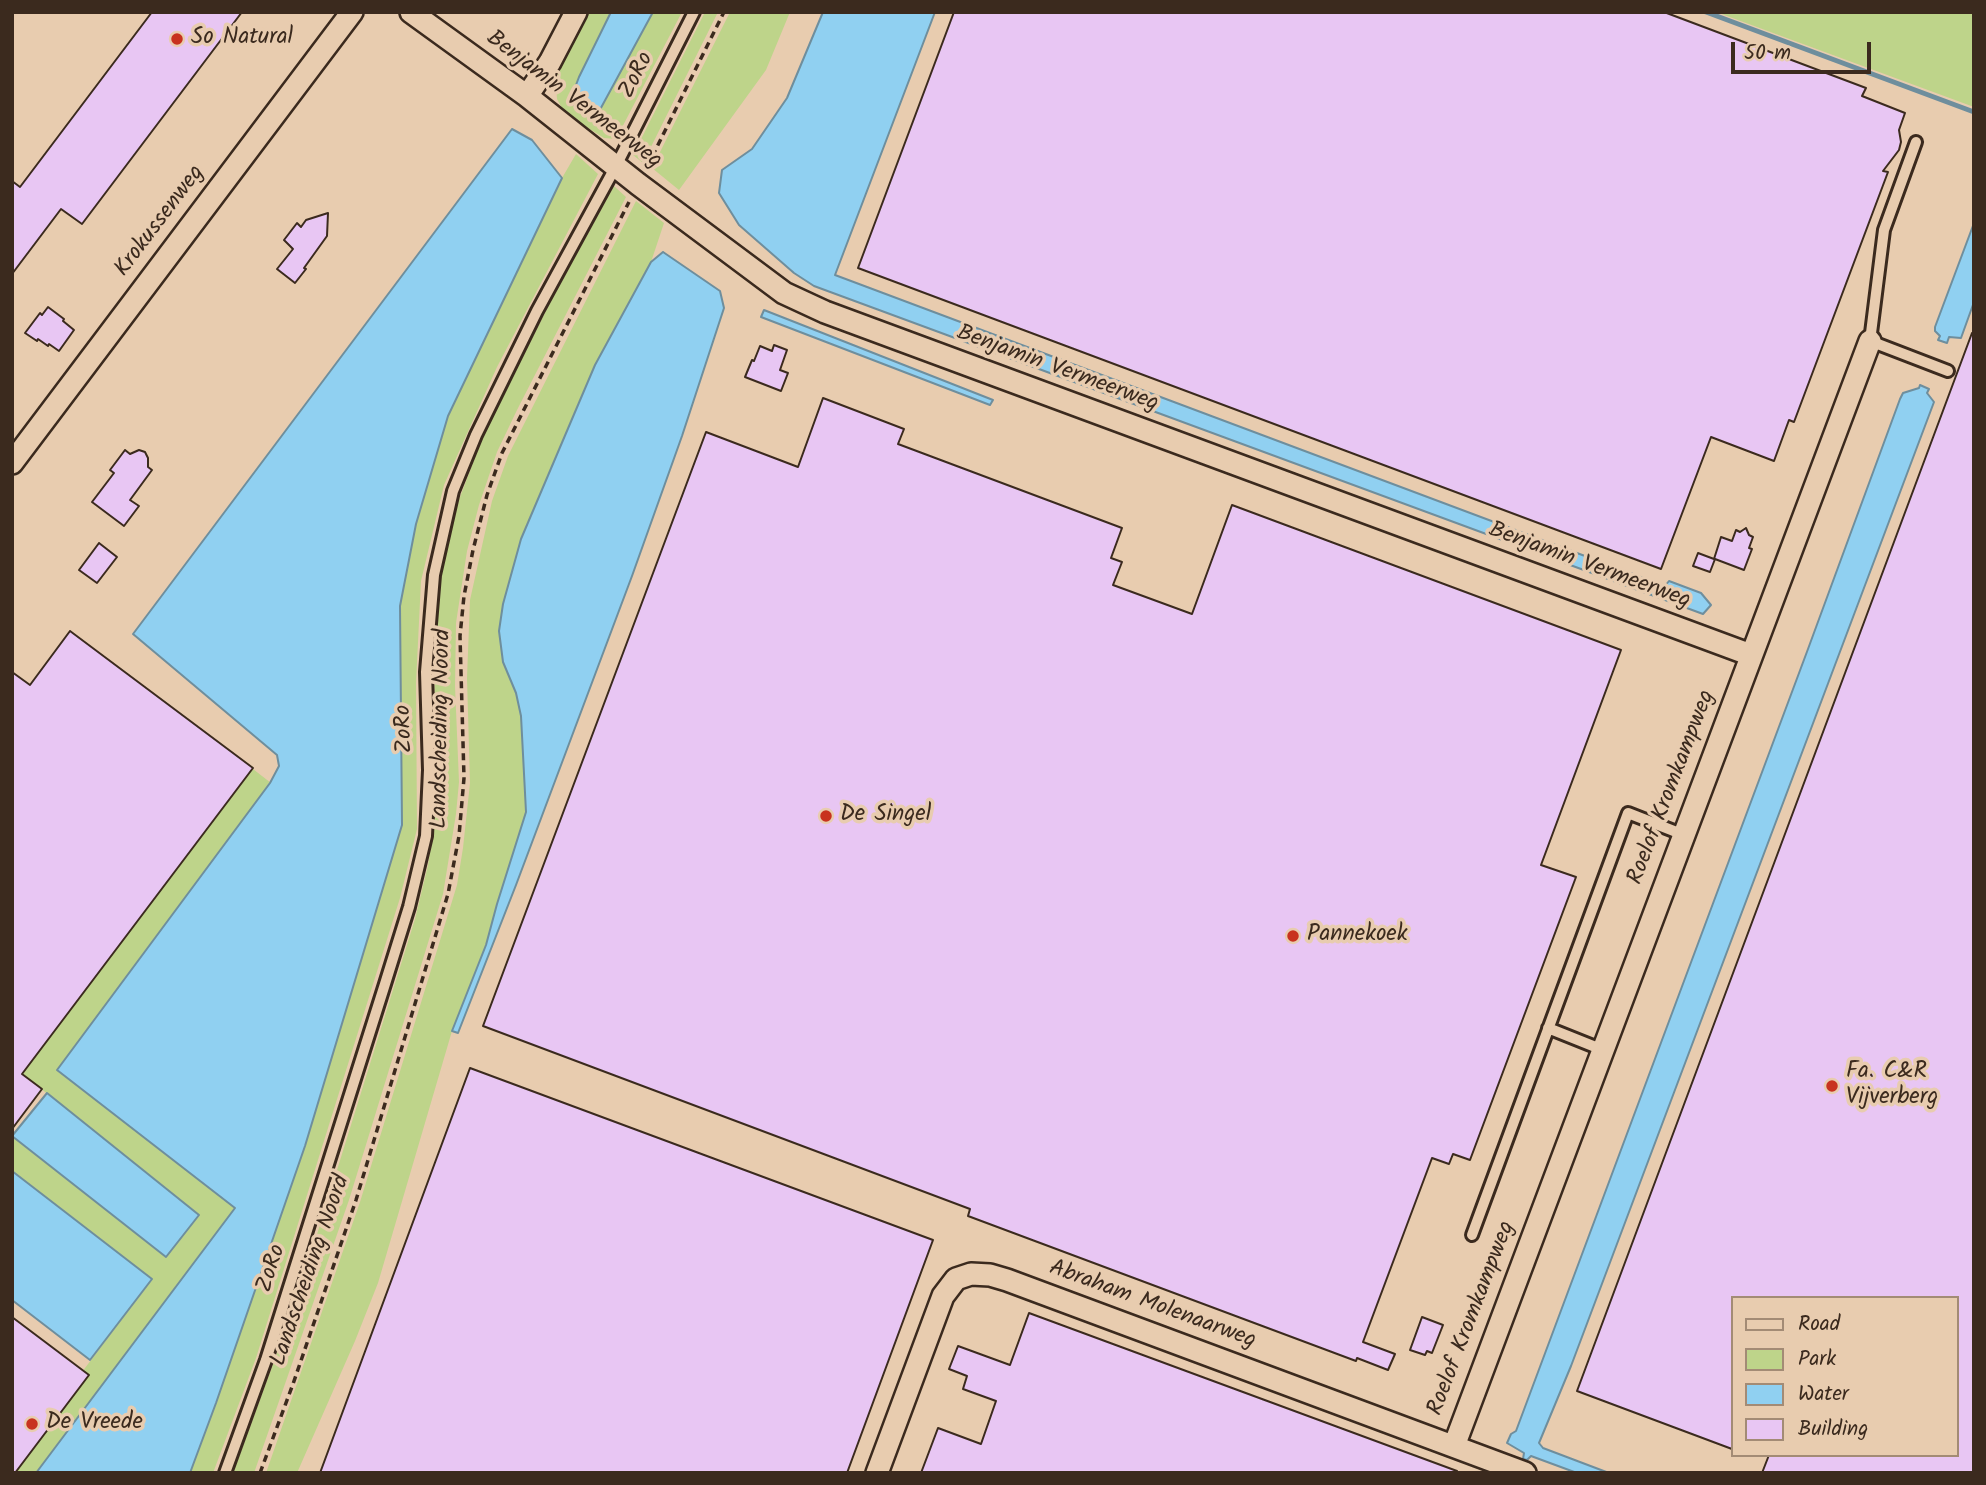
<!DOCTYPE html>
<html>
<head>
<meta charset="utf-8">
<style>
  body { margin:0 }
  #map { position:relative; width:1986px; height:1485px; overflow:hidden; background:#e8ccaf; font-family:Kalam,sans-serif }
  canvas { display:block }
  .frame { position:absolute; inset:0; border:14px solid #3b2a1e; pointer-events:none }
  .legend { position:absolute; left:1731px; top:1296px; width:228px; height:161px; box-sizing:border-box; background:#e8ccaf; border:2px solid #a38b75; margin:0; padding:9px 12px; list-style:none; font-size:21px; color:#3b2a1e }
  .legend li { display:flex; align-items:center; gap:14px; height:35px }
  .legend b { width:35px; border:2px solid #a38b75 }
  .scale { position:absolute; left:1731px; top:42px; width:140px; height:32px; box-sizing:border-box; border:4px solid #3b2a1e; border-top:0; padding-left:9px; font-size:21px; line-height:24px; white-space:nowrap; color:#3b2a1e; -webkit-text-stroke:5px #e8ccaf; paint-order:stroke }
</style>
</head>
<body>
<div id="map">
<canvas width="1986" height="1485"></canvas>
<div class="frame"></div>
<ul class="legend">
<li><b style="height:9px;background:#e8ccaf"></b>Road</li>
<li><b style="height:19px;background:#bed48a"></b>Park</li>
<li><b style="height:19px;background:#90d0f1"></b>Water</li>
<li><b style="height:19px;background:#e8c6f3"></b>Building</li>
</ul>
<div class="scale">50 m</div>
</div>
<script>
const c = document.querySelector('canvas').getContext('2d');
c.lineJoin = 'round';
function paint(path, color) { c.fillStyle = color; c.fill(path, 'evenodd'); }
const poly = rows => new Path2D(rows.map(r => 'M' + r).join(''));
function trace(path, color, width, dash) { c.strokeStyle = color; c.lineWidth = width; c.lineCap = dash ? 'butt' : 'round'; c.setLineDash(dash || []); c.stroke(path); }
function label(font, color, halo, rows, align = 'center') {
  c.font = font + ' Kalam,sans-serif'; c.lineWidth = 7; c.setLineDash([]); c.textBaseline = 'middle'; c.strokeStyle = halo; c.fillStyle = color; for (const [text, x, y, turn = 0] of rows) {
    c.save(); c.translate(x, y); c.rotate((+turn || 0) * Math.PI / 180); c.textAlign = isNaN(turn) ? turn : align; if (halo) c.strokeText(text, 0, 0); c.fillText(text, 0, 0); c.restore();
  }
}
paint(poly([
  [587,12,611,12,579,77,572,98,583,108,596,116,653,12,682,12,616,139,604,138,575,120,563,110,557,99,556,86,559,67],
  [705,12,718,12,643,163,633,155],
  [730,12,790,12,766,70,679,190,652,168],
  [1717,12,1974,12,1974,107,1727,16],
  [576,154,598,174,497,367,444,485,421,581,416,683,417,829,400,898,256,1358,213,1473,190,1473,305,1146,402,825,400,606,416,524,448,416,499,307,562,178],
  [614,186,626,197,517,410,497,452,479,505,467,551,456,623,455,686,459,782,456,814,443,894,349,1200,254,1473,233,1473,286,1329,319,1228,415,919,428,865,434,826,435,612,447,531,484,434,551,301],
  [636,201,664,223,651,262,595,365,521,539,503,604,499,631,503,662,516,693,521,716,526,812,497,904,486,945,452,1031,378,1283,355,1341,297,1473,266,1473,360,1202,457,885,463,848,470,783,467,678,470,600,492,501,508,456],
  [253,769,271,783,57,1070,236,1208,36,1473,12,1473,12,1465,152,1279,12,1171,12,1136,165,1256,199,1215,20,1072]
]), '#bed48a');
const water = poly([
  [611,12,653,12,596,117,583,108,580,111,570,101,579,77,611,12],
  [823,12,935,12,835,275,1665,586,1669,581,1701,593,1711,605,1703,614,814,286,794,273,739,225,719,193,722,170,752,149,787,98,823,12],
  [512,129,532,140,562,178,448,416,416,524,400,606,402,825,305,1146,216,1403,190,1473,36,1473,235,1208,57,1070,270,783,279,766,277,755,133,634,512,129],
  [1974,223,1974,302,1961,338,1949,337,1947,343,1938,340,1940,336,1935,331,1935,327,1974,223],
  [663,252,720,291,724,308,682,436,632,576,516,885,458,1033,452,1031,486,945,497,904,526,812,521,716,516,693,503,662,499,631,503,604,521,539,595,365,651,262,663,252],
  [764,310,993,400,990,405,761,317,764,310],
  [1920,385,1929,389,1927,393,1934,402,1571,1366,1539,1443,1543,1448,1609,1473,1577,1473,1531,1456,1527,1460,1523,1459,1524,1453,1507,1443,1511,1434,1516,1431,1808,649,1900,399,1903,393,1919,388,1920,385],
  [47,1093,199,1215,166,1257,12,1136,47,1093],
  [12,1171,152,1279,90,1360,12,1300,12,1171]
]);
paint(water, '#90d0f1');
trace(water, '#6e8e9d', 2);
trace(poly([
  [1706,12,1974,112]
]), '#6e8e9d', 5);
const building = poly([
  [152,12,242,12,82,224,61,209,12,274,12,181,20,187,152,12],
  [954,12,1664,12,1866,88,1862,96,1905,113,1899,130,1901,142,1899,150,1883,171,1888,172,1794,422,1789,420,1774,461,1711,437,1661,569,858,268,954,12],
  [328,213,327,236,304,268,306,269,295,283,277,269,293,249,284,240,297,223,301,227,306,220,328,213],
  [48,307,64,319,63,321,74,330,59,351,49,344,48,346,38,339,37,341,25,333,40,313,42,315,48,307],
  [1972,333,1974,333,1974,1473,1762,1473,1769,1455,1956,1455,1956,1298,1732,1298,1732,1449,1577,1391,1972,333],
  [774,345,787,350,780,370,788,373,781,391,745,377,752,360,754,361,760,346,772,351,774,345],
  [823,398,904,429,898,444,1122,528,1111,558,1122,562,1113,585,1192,614,1232,505,1621,650,1541,865,1576,877,1470,1160,1453,1154,1449,1164,1432,1158,1363,1342,1395,1354,1388,1370,1357,1358,1356,1361,968,1216,970,1209,483,1026,706,432,798,467,823,398],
  [125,450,130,454,139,450,145,452,148,458,148,467,152,470,130,500,139,506,124,526,92,502,114,473,110,470,125,450],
  [1746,528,1749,535,1753,537,1749,548,1752,549,1744,570,1715,559,1710,572,1693,566,1698,553,1714,559,1721,537,1732,541,1736,530,1740,532,1746,528],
  [99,543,117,557,97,583,79,570,99,543],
  [70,631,253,768,22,1074,42,1089,12,1129,12,672,30,685,70,631],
  [470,1068,933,1240,847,1473,320,1473,470,1068],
  [1029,1313,1457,1471,1457,1473,921,1473,938,1428,981,1444,996,1401,963,1389,967,1376,949,1369,958,1346,1010,1365,1029,1313],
  [12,1317,89,1375,15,1473,12,1473,12,1317],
  [1422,1317,1443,1325,1432,1353,1427,1351,1425,1355,1410,1350,1422,1317]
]);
paint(building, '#e8c6f3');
trace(building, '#3b2a1e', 2);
const lane = poly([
  [1916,142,1884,230,1870,341,1948,371],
  [1548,1028,1603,1050],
  [1472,1235,1628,813,1684,835],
  [225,1473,266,1360,385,984,409,907,426,836,429,770,426,672,434,575,453,491,476,435,537,311,616,166,694,12]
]);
const street = poly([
  [411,12,527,96,638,184,784,293,825,312,1751,655],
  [527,96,550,62,576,12],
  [12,463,352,12],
  [1454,1446,1870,341],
  [877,1473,943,1296,956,1279,971,1274,990,1275,1007,1280,1525,1473]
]);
trace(lane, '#3b2a1e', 16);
trace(street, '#3b2a1e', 26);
trace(poly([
  [647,167,724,12],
  [260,1473,293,1384,356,1200,448,894,459,836,464,778,460,636,464,596,473,550,487,495,502,453,629,202]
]), '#3b2a1e', 3.5, [7, 5]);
trace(lane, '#e8ccaf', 10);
trace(street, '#e8ccaf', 21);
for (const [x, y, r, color] of [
  [177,39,7,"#c8321e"],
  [826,816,7,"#c8321e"],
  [1293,936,7,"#c8321e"],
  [1832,1086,7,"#c8321e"],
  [32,1424,7,"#c8321e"]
]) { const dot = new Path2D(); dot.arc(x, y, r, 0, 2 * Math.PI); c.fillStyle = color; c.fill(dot); trace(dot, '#e8ccaf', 2.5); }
label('23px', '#3b2a1e', '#e8ccaf', [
  ["So Natural",191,39],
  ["De Singel",840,816],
  ["Pannekoek",1307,936],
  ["Fa. C&R",1846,1073],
  ["Vijverberg",1846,1099],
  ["De Vreede",46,1424]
], 'left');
label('23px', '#3b2a1e', '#e8ccaf', [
  ["ZoRo",638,76,-63],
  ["Benjamin Vermeerweg",573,101,37],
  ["Krokussenweg",161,222,-53],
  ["Benjamin Vermeerweg",1057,370,20],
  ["Benjamin Vermeerweg",1589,567,20],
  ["ZoRo",406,729,-92],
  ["Landscheiding Noord",443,729,-89],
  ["Roelof Kromkampweg",1673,788,-69],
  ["ZoRo",273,1269,-72],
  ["Landscheiding Noord",312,1271,-71],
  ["Abraham Molenaarweg",1152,1306,20],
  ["Roelof Kromkampweg",1473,1319,-69]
]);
</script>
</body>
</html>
